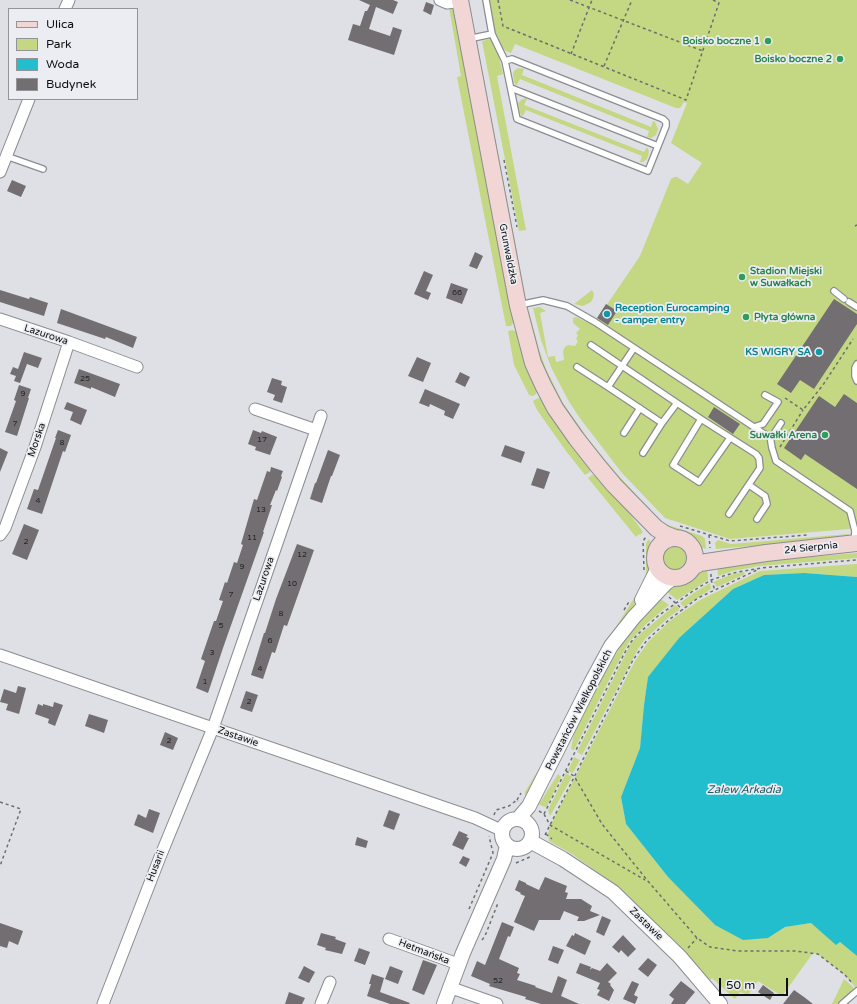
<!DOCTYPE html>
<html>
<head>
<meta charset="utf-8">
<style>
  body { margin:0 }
  #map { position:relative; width:857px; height:1004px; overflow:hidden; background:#dee0e5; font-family:"Varela Round",sans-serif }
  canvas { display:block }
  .legend { position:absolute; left:8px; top:8px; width:130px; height:92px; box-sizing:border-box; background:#ebedf2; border:1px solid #939498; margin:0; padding:5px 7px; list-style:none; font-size:12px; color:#0e0f10 }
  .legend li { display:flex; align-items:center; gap:8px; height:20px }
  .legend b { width:20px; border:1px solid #939498 }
  .scale { position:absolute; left:719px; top:978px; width:69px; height:18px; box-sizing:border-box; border:2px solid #0e0f10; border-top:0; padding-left:5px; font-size:12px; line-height:14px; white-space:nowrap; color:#0e0f10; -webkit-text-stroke:3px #ebedf2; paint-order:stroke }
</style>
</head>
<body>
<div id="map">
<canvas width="857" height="1004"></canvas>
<ul class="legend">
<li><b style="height:5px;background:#f2d6d6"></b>Ulica</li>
<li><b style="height:11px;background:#c4d782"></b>Park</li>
<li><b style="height:11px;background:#22bece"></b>Woda</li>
<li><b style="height:11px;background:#726e71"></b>Budynek</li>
</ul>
<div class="scale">50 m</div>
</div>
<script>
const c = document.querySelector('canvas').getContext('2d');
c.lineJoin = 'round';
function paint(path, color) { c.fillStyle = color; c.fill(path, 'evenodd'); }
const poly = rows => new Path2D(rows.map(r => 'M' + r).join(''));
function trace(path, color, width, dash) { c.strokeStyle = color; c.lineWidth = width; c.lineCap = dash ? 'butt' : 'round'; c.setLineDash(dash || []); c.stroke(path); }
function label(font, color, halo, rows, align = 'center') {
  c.font = font + ' "Varela Round",sans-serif'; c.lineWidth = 3.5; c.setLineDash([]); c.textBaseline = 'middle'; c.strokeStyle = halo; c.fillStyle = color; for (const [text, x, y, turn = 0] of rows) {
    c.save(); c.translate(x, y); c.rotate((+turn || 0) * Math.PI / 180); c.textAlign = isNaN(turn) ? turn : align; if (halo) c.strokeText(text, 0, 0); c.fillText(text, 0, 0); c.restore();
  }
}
paint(poly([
  [489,0,857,0,857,527,850,527,850,529,730,539,665,518,622,473,579,417,568,400,551,367,541,340,533,308,540,307,546,311,540,313,548,357,555,356,556,362,564,360,563,351,565,347,568,345,575,346,578,341,576,339,578,335,576,333,580,329,573,323,573,318,576,317,593,325,640,256,671,179,674,177,677,177,688,184,702,163,671,143,687,103,684,102,680,108,676,108,515,44,511,53,506,51,503,48,495,31],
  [449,7,454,7,515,320,511,326,506,326,457,77,461,76],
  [490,39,495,41,503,74,497,76,526,230,519,231,482,41],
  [477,43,525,294,523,292,476,44],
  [518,68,524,69,522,75,651,127,653,121,655,122,658,129,656,135,651,138,647,137,649,131,520,79,517,85,516,85,514,82,513,73,515,70],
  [526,98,527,99,524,105,644,152,647,147,649,152,647,159,643,162,640,162,642,156,526,110,523,116,522,116,520,113,518,103,521,100],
  [592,290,594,294,593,298,591,302,583,306,574,304],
  [529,312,539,349,546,369,563,403,589,440,619,476,658,519,623,487,573,424,543,370,528,314],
  [513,330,518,333,538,388,536,394,533,396,529,395,514,365,508,331],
  [538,398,544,400,590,466,590,472,585,475,566,451,537,410,533,401],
  [592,475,598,476,627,510,643,532,640,535,639,534,636,537,588,478],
  [665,524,702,536,705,539,706,549,699,547,685,536,662,528],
  [849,534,845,538,716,549,715,543,718,540,731,544],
  [649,539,652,547,650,559,652,566,646,576,646,543],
  '663 558a12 12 0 1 1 24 0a12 12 0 1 1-24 0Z',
  [857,553,857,558,759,566,733,571,718,576,717,565],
  [857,564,857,577,804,573,764,575,733,589,679,638,648,678,644,705,640,748,621,797,626,824,668,877,715,925,768,938,785,927,811,923,836,944,840,942,857,956,857,989,845,975,818,954,813,953,782,996,758,981,748,995,740,992,735,999,712,978,710,980,682,948,617,886,572,854,549,841,548,834,551,824,635,661,648,642,671,620,700,600,760,571],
  [707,566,708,580,677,600,664,589,672,583,686,580,695,572],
  [744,572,745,574,717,587,713,582,733,574],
  [710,583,711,589,684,607,680,603,695,592],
  [641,587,646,587,604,651,526,796,525,796,525,792,551,749,604,646],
  [658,597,669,605,646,624,629,642,614,670,574,750,571,749,574,733,608,667,626,638],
  [675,605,679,608,679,610,669,617,645,639,638,649,582,755,577,752,631,643,639,635],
  [574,757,580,760,573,773,568,771],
  [566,773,572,777,550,816,548,810],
  [558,774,561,777,547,806,545,807,540,805,539,804,541,801],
  [844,979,853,987,853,990,837,1004,832,1004]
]), '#c4d782');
paint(poly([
  [804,573,857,577,857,956,840,942,836,945,811,923,785,927,768,938,743,940,715,925,668,877,626,824,621,797,640,748,644,705,648,677,679,638,733,589,764,575]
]), '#22bece');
paint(poly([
  [359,0,393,0,398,2,393,14,376,7,369,29,390,36,393,27,402,30,394,55,348,40,353,24,360,26,365,11,367,11,370,5],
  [426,2,434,5,431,15,423,11],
  [12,180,26,186,21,197,7,191],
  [475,252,483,256,477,269,469,266],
  [424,271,433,275,426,291,431,293,428,300,414,294],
  [451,283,468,289,462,304,446,298],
  [0,290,29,299,30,297,48,303,44,316,0,302],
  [834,299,857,314,857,324,814,389,800,380,791,393,777,384],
  [606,304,617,311,608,325,597,318],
  [61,309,137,337,133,348,106,337,105,339,57,323],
  [24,352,42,358,38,368,27,364,20,383,14,381,16,376,10,374,13,367,18,369],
  [417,357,431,363,423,382,408,376],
  [79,369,120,384,115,397,91,387,91,389,74,383],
  [460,372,470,377,465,387,455,382],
  [272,378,282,381,281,385,287,387,282,403,273,400,275,395,267,392],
  [19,385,31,389,28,398,29,398,17,436,5,432,16,401,14,400],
  [425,389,460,404,453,419,444,415,445,411,430,404,429,407,419,403],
  [844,394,857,403,857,489,805,454,801,460,784,448,819,396,835,407],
  [67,402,87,410,81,425,70,420,73,412,64,409],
  [714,407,740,424,733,434,708,417],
  [58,430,71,435,65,452,63,451,42,514,27,509,34,489,38,490,56,438,55,438],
  [253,430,261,433,262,431,277,437,270,455,255,450,256,447,248,444],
  [505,445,525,452,521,463,501,456],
  [0,448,8,452,0,472],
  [328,450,340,455,332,476,331,476,322,503,310,499,315,483,316,483],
  [271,467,283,471,281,476,282,477,277,491,276,490,270,505,272,505,263,532,264,532,223,648,208,693,196,688,205,661,201,659,214,621,216,621,223,601,219,600,225,582,227,583,234,562,237,563,243,545,241,544,254,499,257,500,267,471,270,472],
  [537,468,550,472,544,489,531,485],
  [24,524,39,530,27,560,12,554],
  [297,544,314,550,287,626,284,625,275,653,272,652,263,679,251,675,264,633,265,633,276,599],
  [18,686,26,688,19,714,6,710,8,704,0,702,4,689,16,693],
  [246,691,258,695,252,712,240,708],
  [54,702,63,705,55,726,48,723,49,719,35,714,38,704,43,706,43,704,53,707],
  [89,714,108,720,104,733,85,726],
  [165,732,178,738,173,750,160,745],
  [149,809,160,813,153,833,134,825,138,814,146,818],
  [389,810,400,814,394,830,383,826],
  [459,831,468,835,466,837,469,838,463,850,452,845],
  [357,837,368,841,366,848,355,845],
  [463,856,470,859,466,867,459,863],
  [545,877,567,886,565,892,568,893,566,899,581,899,592,906,590,911,600,915,584,921,577,921,579,917,564,911,560,920,539,920,534,931,514,922,525,896,520,894,521,893,515,890,519,880,526,883,526,884,539,890],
  [602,916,611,920,604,936,596,932],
  [502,922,514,927,510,937,508,936,499,959,519,968,517,973,520,974,517,980,536,986,535,987,552,993,558,976,567,980,561,996,579,1004,541,1004,525,999,526,997,489,986,490,984,471,976,477,961,485,965],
  [0,923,23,931,18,945,9,941,7,948,0,946],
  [321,933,336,937,335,939,346,943,342,954,325,950,326,948,317,945],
  [575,933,591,941,585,955,566,946,572,935,574,936],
  [623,935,636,949,628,957,621,950,619,953,612,947],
  [553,946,564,950,558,964,548,960],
  [359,948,370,952,365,965,354,961],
  [648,958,657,965,648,977,638,969],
  [423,960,437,965,424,995,412,990],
  [580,963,591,967,590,970,592,968,600,971,607,963,617,973,608,982,611,984,610,985,614,990,609,1001,597,995,600,990,597,989,600,983,576,973],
  [304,966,315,972,309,983,298,978],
  [390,966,403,971,398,984,385,979],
  [372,974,384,978,380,992,410,1003,409,1004,390,1004,367,996,371,984,369,984],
  [632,981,639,984,634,995,638,997,635,1004,623,999],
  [681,981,695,992,685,1004,671,1004,674,999,669,995],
  [763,985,774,993,770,1000,758,992],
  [794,990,804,997,813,1004,783,1004],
  [289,992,305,998,302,1004,285,1004]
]), '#726e71');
const service = poly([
  [492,34,505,61,517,119,648,171,666,126,666,122,663,119,512,59,505,61],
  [468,39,492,34,486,0],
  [511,88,658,146],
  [6,156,43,169],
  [834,291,844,299],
  [849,302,857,307],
  [519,305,543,300,567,306,595,322,766,435,773,435,781,423],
  [591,345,677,403,662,423],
  [634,348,608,387,662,423,643,453],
  [857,364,855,368,855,376,857,381],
  [577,367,608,387],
  [677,403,701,419,673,465,699,482,730,438],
  [701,419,756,454,759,458,760,468,729,514],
  [754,427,763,424,778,402,765,395],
  [624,433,640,408],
  [770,436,772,448,776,461,850,511,855,531,854,543],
  [749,485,765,496,767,504,757,519],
  [842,1004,857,991]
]);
const minor = poly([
  [440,0,447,3,461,1],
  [65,9,69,0],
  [0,172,29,99],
  [0,319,69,342,137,367],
  [255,409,316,430],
  [0,535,5,528,35,447,69,342],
  [0,655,475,818,503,831],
  [389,939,458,964],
  [449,987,497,1004],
  [103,1004,160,857,213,728,321,416],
  [321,1004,330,982]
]);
const tertiary = poly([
  [642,600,658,568],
  [518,819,529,806,592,681,611,646,634,617,666,583,673,578],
  '502 834a15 15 0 1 1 30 0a15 15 0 1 1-30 0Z',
  [530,841,563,859,613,892,680,957,720,1004],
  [444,1004,463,953,504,859,507,845]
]);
const secondary = poly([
  [460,0,518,306,533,363,543,385,555,408,576,438,598,466,614,485,656,528,665,534,675,538],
  '655 558a20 20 0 1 1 40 0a20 20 0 1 1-40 0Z',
  [693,567,700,563,766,553,857,543]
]);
trace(service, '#8a8d91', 8);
trace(minor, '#8a8d91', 13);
trace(tertiary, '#8a8d91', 16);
trace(secondary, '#8a8d91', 18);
trace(poly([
  [498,0,503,26,686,100,720,0],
  [570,0,703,51],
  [713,0,719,3],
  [571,54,592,0],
  [604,66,632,0],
  [504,160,517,227],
  [855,226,857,225],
  [785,398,803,410,823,385,853,339],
  [780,447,803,410],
  [680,526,730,541,807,535],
  [709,535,710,548],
  [644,570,643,541,646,537],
  [711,574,711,580,715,590],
  [669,597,683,610],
  [624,610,630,600],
  [566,771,574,776,602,824,647,880,697,938,710,947,738,951,795,951,818,954,845,975,853,984],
  [517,800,521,793],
  [0,802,21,809,0,866],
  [539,811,544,814,550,825,645,880],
  [544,814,624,654,631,642,638,634,658,616,693,591,711,580,733,573,761,568,857,560],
  [494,815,496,810,509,806,517,800,518,801],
  [546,834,552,839],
  [545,835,633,660,647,640,670,619,698,598,759,569],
  [516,863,532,856],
  [469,909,493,853,489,836],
  [482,940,485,936,498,903],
  [688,948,697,938]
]), '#6d6e71', 1.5, [3, 3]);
trace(service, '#fff', 5.5);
trace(minor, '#fff', 11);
trace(tertiary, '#fff', 14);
trace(secondary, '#f2d6d6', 16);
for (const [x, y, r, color] of [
  [768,41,4,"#2e9e5b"],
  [840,59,4,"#2e9e5b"],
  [742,277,4,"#2e9e5b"],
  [607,314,4,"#0f9aa8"],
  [746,317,4,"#2e9e5b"],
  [819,352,4,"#0f9aa8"],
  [825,435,4,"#2e9e5b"]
]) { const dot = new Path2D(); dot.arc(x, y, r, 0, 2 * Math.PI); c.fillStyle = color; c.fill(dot); trace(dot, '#ebedf2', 1.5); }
label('8px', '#272728', null, [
  ["66",457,293],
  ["25",85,379],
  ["9",23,394],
  ["7",15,424],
  ["17",262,440],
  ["8",62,443],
  ["4",38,501],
  ["13",261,510],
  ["11",252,538],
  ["2",26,542],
  ["12",302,555],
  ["9",242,567],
  ["10",292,584],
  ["7",231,595],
  ["8",281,614],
  ["5",221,626],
  ["6",270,641],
  ["3",212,653],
  ["4",260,669],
  ["1",205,682],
  ["2",249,702],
  ["2",169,741],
  ["52",498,981]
]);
label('bold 10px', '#27864d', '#ebedf2', [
  ["Boisko boczne 1",760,41],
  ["Boisko boczne 2",832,59],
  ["Stadion Miejski",750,271,"left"],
  ["w Suwałkach",750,283,"left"],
  ["Płyta główna",754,317,"left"],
  ["Suwałki Arena",817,435]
], 'right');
label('10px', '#0e0f10', '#ebedf2', [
  ["Grunwaldzka",508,254,79],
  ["Lazurowa",46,335,18],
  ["Morska",37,440,-71],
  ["24 Sierpnia",811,548,-6],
  ["Lazurowa",264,579,-71],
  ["Powstańców Wielkopolskich",579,710,-63],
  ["Zastawie",238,737,19],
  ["Husarii",156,866,-69],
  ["Zastawie",646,924,44],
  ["Hetmańska",424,952,21]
]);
label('bold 10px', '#0d838f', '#ebedf2', [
  ["Reception Eurocamping",615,308],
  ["- camper entry",615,320],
  ["KS WIGRY SA",811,352,"right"]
], 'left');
label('italic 11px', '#1e5860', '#ebedf2', [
  ["Zalew Arkadia",744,790]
]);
</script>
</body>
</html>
